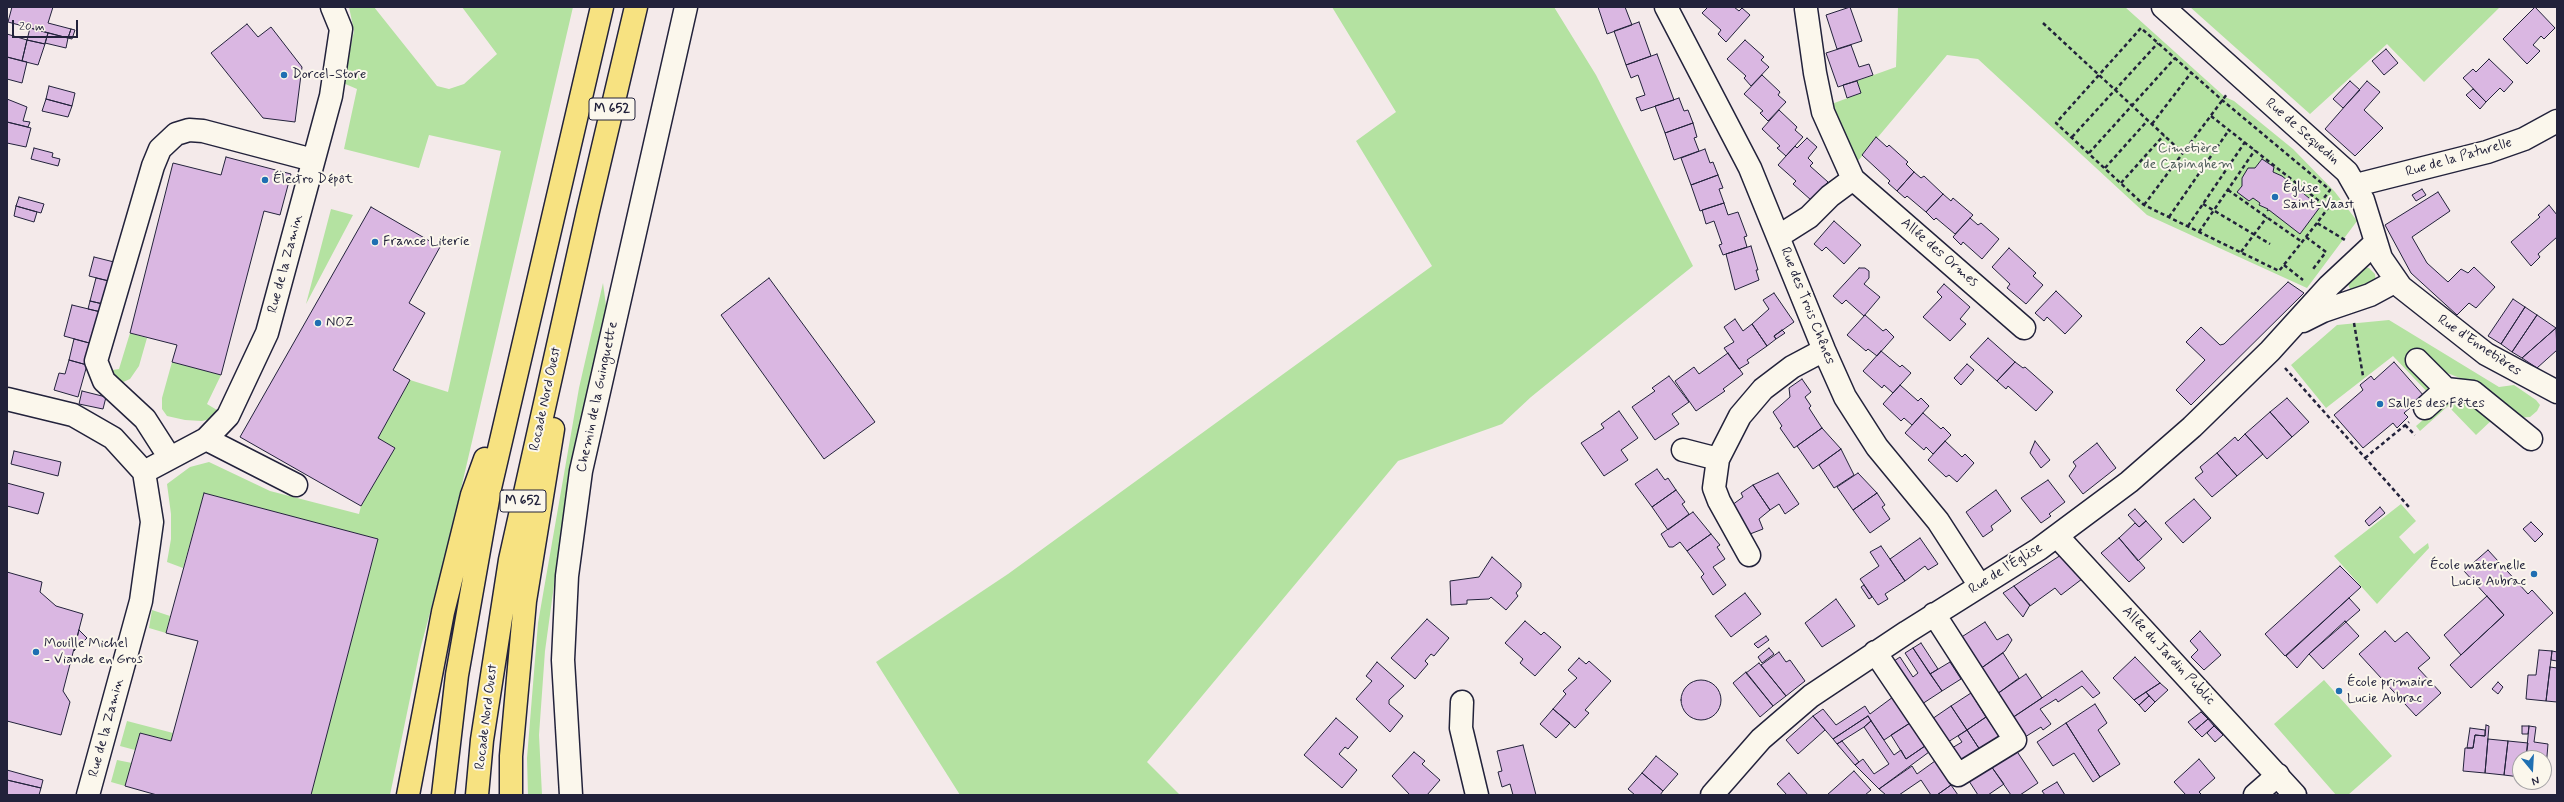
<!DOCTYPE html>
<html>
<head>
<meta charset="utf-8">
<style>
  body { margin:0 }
  #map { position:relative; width:2564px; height:802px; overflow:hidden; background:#f4eaea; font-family:Mynerve,sans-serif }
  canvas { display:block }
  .frame { position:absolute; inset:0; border:8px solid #22223b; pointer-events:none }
  .north { position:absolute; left:2512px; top:750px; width:40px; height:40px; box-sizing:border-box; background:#fbf7ec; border:1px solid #a4a2a5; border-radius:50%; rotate:162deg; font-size:11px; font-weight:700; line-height:16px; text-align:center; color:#22223b }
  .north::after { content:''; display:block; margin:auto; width:14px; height:18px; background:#1f6fb2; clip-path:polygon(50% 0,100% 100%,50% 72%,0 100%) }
  .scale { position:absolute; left:12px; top:20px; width:66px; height:18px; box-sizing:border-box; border:2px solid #22223b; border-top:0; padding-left:5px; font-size:12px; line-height:14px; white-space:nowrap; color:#22223b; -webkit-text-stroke:3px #fbf7ec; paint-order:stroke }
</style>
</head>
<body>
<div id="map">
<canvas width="2564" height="802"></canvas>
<div class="frame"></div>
<div class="north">N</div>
<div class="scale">20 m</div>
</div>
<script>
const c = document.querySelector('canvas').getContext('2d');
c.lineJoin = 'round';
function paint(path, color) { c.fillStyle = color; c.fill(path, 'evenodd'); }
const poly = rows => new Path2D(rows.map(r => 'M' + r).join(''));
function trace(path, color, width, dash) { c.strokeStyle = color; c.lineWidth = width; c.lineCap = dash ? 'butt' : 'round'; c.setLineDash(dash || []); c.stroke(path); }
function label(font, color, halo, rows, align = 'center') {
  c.font = font + ' Mynerve,sans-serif'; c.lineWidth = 4; c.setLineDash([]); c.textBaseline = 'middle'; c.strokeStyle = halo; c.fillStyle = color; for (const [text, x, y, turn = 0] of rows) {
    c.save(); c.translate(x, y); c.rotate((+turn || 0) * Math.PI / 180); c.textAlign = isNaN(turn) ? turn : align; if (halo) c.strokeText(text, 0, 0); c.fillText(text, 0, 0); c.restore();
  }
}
paint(poly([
  [349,7,374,7,437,86,449,89,464,84,497,54,462,7,573,7,447,549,420,650,390,795,311,795,378,539,204,493,183,568,167,562,171,539,171,514,167,484,190,467,209,462,270,491,359,514,361,506,395,448,378,438,410,380,448,392,501,151,429,135,419,168,344,149,357,89,343,83,354,31],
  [1332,7,1554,7,1596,75,1693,266,1531,397,1502,424,1398,461,1147,762,1180,795,960,795,876,662,1008,574,1432,266,1356,141,1396,112],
  [1898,7,2125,7,2225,97,2234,101,2293,149,2335,192,2357,221,2307,288,2147,215,1978,59,1947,55,1857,162,1829,105,1861,93,1857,81,1896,67],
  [2190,7,2500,7,2424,82,2387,44,2310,114],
  [331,209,353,215,306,304],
  [2360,266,2369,268,2375,274,2376,284,2352,295,2346,278],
  [603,283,607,313,555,578,545,651,539,735,542,795,528,795,527,758,538,623,579,388],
  [2389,320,2499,387,2514,385,2536,400,2540,405,2537,411,2530,417,2515,418,2481,386,2434,368,2432,397,2393,356,2326,408,2291,365,2337,325],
  [130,333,147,338,139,366,130,379,121,383,106,371,119,369],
  [172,362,221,375,207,404,222,413,215,418,202,421,185,420,167,416,162,409,162,398],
  [2459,394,2494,418,2476,435,2448,406,2420,431,2416,426,2451,396],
  [2401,504,2416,521,2399,537,2414,554,2428,543,2429,548,2377,604,2334,556],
  [152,610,170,616,166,633,149,628],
  [2324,680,2392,756,2348,795,2336,795,2274,724],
  [127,721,173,733,171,741,140,733,135,750,120,746],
  [117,760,132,763,125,786,111,782]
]), '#b4e2a1');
const building = poly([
  [12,7,53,7,48,23,71,29,68,38,8,22,12,7],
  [1598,7,1625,7,1632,25,1607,34,1598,7],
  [1708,7,1734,7,1739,11,1742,8,1750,15,1726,42,1718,34,1721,30,1702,13,1708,7],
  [1850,7,1862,41,1837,49,1826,15,1850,7],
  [2535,7,2555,28,2544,39,2541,36,2533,45,2540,51,2527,64,2503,39,2535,7],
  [1639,22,1651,56,1626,65,1614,31,1639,22],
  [247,24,258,37,271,27,302,67,295,122,263,118,211,53,247,24],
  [30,28,48,33,45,44,27,40,30,28],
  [71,29,75,30,72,39,68,38,71,29],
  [48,33,68,38,66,48,45,43,48,33],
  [7,34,27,40,22,61,7,57,7,34],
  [27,40,45,44,38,65,22,61,27,40],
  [1745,40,1764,57,1761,60,1769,67,1751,86,1744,78,1746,76,1727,59,1745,40],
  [1851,45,1859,67,1869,64,1873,75,1838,87,1826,53,1851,45],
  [2386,49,2398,63,2384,75,2372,61,2386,49],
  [1657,54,1674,100,1641,111,1636,98,1645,95,1638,75,1631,78,1626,65,1657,54],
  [7,57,27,62,22,83,7,79,7,57],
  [2489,59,2513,82,2504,92,2500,88,2486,102,2463,78,2473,69,2476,72,2489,59],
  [1762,75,1780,92,1778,95,1786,102,1768,121,1760,113,1763,111,1744,94,1762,75],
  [1857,81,1861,93,1847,98,1843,85,1857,81],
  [2350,81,2360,90,2343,108,2333,99,2350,81],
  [2367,81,2380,92,2364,110,2383,128,2355,156,2325,129,2367,81],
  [49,86,75,93,72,106,46,99,49,86],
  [2473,89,2486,102,2480,109,2466,95,2473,89],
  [1679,98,1684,111,1688,110,1693,123,1665,133,1655,106,1679,98],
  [7,99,27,107,23,121,30,122,28,127,7,122,7,99],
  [46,99,72,106,68,117,42,111,46,99],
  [1779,110,1797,127,1795,130,1803,137,1786,156,1777,148,1780,146,1762,129,1779,110],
  [7,122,31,128,26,147,7,143,7,122],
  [1693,123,1697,137,1694,138,1699,151,1674,160,1665,133,1693,123],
  [1876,137,1887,147,1889,145,1908,162,1906,164,1914,172,1897,191,1888,183,1890,181,1862,155,1876,137],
  [1807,138,1817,147,1808,158,1813,163,1810,166,1828,182,1811,200,1793,184,1796,181,1778,165,1795,146,1797,148,1807,138],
  [34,148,53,153,52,157,60,159,58,166,31,159,34,148],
  [1705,149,1710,163,1713,162,1718,175,1691,185,1681,158,1705,149],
  [226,157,291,174,280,215,264,211,221,375,172,362,177,345,130,333,173,163,221,175,226,157],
  [2262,159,2274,167,2273,172,2282,176,2320,207,2300,234,2269,210,2267,211,2268,209,2259,205,2260,203,2253,198,2249,201,2237,192,2242,186,2242,178,2248,168,2255,168,2262,159],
  [1914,172,1921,178,1924,176,1943,194,1926,212,1907,196,1905,198,1897,191,1914,172],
  [1718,175,1723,188,1719,189,1724,203,1700,211,1691,185,1718,175],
  [2422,189,2426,195,2416,201,2412,195,2422,189],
  [2438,192,2450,211,2412,237,2427,263,2448,282,2461,269,2468,273,2474,267,2495,287,2476,308,2469,303,2457,315,2411,273,2385,225,2438,192],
  [1943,194,1951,201,1953,198,1973,215,1955,234,1936,218,1934,220,1926,212,1943,194],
  [19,197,44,204,41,213,16,206,19,197],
  [1724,203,1728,215,1738,212,1747,236,1744,237,1747,247,1723,255,1719,245,1722,244,1714,221,1706,224,1702,210,1724,203],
  [2549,205,2557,215,2557,237,2538,254,2540,257,2531,266,2511,242,2540,217,2538,215,2549,205],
  [16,206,37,212,34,222,14,216,16,206],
  [371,207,440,247,409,303,425,313,393,370,410,380,378,438,395,448,361,506,240,437,371,207],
  [1970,218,1978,225,1981,223,1999,239,1982,259,1963,242,1961,245,1953,237,1970,218],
  [1834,221,1861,245,1844,264,1826,247,1822,251,1814,244,1834,221],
  [1751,246,1758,270,1756,270,1759,280,1735,290,1726,254,1751,246],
  [2009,248,2036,273,2033,276,2043,285,2026,304,2007,288,2010,284,1992,267,2009,248],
  [94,257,114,262,109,281,89,276,94,257],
  [1859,268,1865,268,1869,271,1869,278,1864,284,1880,297,1864,316,1846,300,1842,304,1833,296,1859,268],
  [96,278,109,281,103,304,90,301,96,278],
  [769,278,875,422,824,459,721,315,769,278],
  [2288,282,2304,293,2191,405,2176,390,2205,360,2186,342,2201,327,2220,345,2224,344,2288,282],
  [1944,284,1970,307,1960,319,1966,324,1950,341,1923,317,1942,297,1937,292,1944,284],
  [2056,291,2082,316,2065,334,2047,317,2044,321,2035,313,2056,291],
  [1774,293,1794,322,1774,336,1776,339,1767,346,1752,324,1769,309,1763,300,1774,293],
  [2513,299,2525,307,2501,344,2488,336,2513,299],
  [90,301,103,304,101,312,88,309,90,301],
  [72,305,101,312,93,344,64,336,72,305],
  [2525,307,2537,315,2512,352,2501,344,2525,307],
  [1865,315,1883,331,1886,329,1894,337,1877,356,1868,349,1866,351,1847,335,1865,315],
  [2537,315,2556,328,2522,358,2512,352,2537,315],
  [1735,319,1743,331,1752,324,1767,346,1747,360,1749,363,1739,369,1724,348,1734,342,1724,327,1735,319],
  [2556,328,2557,350,2537,368,2522,358,2556,328],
  [1782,330,1785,333,1776,339,1774,336,1782,330],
  [1988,338,2015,362,1997,381,1970,357,1988,338],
  [74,339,93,344,87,365,69,360,74,339],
  [1881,351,1900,367,1902,365,1911,373,1893,393,1884,385,1882,388,1863,371,1881,351],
  [1728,353,1743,374,1723,389,1725,391,1696,411,1675,381,1694,367,1699,374,1728,353],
  [69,360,87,365,78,397,54,390,59,373,65,374,69,360],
  [2015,362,2023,368,2025,367,2053,392,2036,411,2008,386,2006,389,1997,381,2015,362],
  [2394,362,2424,396,2404,413,2408,417,2397,428,2393,423,2363,448,2334,415,2363,390,2360,385,2371,376,2374,380,2394,362],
  [1967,364,1974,370,1961,385,1954,378,1967,364],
  [1669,376,1689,402,1672,414,1679,424,1655,440,1632,407,1655,391,1652,388,1669,376],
  [1802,379,1811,392,1805,397,1811,406,1809,408,1822,428,1794,448,1780,428,1782,426,1773,412,1790,397,1789,388,1802,379],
  [1900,385,1918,401,1921,398,1929,406,1912,425,1904,418,1901,421,1883,404,1900,385],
  [82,391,106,397,103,409,79,404,82,391],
  [2287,398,2309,422,2292,437,2270,412,2287,398],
  [1619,411,1638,438,1621,450,1628,460,1604,476,1581,443,1604,428,1601,424,1619,411],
  [2270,412,2292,437,2267,459,2245,434,2270,412],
  [1923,413,1941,429,1943,427,1951,435,1933,454,1926,447,1924,450,1905,433,1923,413],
  [1822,428,1841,449,1813,469,1797,446,1822,428],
  [2245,434,2263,454,2237,476,2217,453,2235,437,2238,441,2245,434],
  [1945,441,1962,457,1965,454,1974,463,1957,482,1949,475,1946,477,1928,460,1945,441],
  [2035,441,2050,460,2041,468,2030,453,2035,441],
  [2097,443,2116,468,2083,494,2069,476,2076,466,2073,462,2097,443],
  [1841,449,1854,475,1834,488,1819,465,1841,449],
  [14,451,61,462,58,476,11,464,14,451],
  [2217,453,2237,476,2212,497,2195,478,2203,472,2200,467,2217,453],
  [1657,469,1665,480,1668,478,1676,490,1652,507,1635,484,1657,469],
  [1778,473,1799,504,1785,514,1779,504,1770,510,1753,485,1778,473],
  [1858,473,1877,493,1853,510,1837,487,1858,473],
  [2048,480,2065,502,2049,514,2051,516,2041,523,2021,498,2048,480],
  [7,483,44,493,38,514,7,506,7,483],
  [1753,485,1770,510,1759,519,1763,529,1750,534,1732,505,1743,497,1741,493,1753,485],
  [1676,490,1685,502,1682,504,1689,514,1668,530,1652,507,1676,490],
  [1996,490,2011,511,1991,526,1993,530,1983,537,1966,512,1996,490],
  [204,493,378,539,311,795,157,795,125,786,140,733,171,741,198,641,166,633,204,493],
  [1877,493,1885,505,1882,507,1890,519,1870,533,1853,510,1877,493],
  [2194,499,2211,518,2183,543,2165,523,2194,499],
  [2380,507,2385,513,2369,526,2365,521,2380,507],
  [2135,509,2146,521,2139,527,2128,515,2135,509],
  [1693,512,1711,534,1687,551,1680,542,1673,547,1669,547,1661,534,1693,512],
  [2146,521,2162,539,2138,561,2119,538,2135,523,2139,527,2146,521],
  [2531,522,2543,534,2535,542,2523,529,2531,522],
  [1711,534,1720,545,1717,547,1725,559,1713,567,1726,585,1713,595,1701,577,1704,574,1687,551,1711,534],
  [1920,538,1938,564,1928,570,1925,566,1905,581,1890,559,1920,538],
  [2119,538,2145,568,2129,582,2101,553,2119,538],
  [1881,546,1905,581,1885,594,1888,599,1878,605,1860,579,1879,566,1870,552,1881,546],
  [2488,550,2528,594,2532,590,2553,613,2471,688,2450,665,2504,615,2464,571,2488,550],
  [2061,555,2082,579,2061,595,2055,588,2030,606,2014,586,2061,555],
  [1492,557,1521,583,1521,587,1516,593,1518,596,1506,610,1491,597,1489,599,1467,600,1467,604,1451,605,1450,581,1479,577,1492,557],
  [2340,566,2361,587,2285,656,2265,634,2340,566],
  [7,572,42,582,40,592,56,606,83,614,63,691,70,702,61,735,7,721,7,572],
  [1864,585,1872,597,1869,599,1861,587,1864,585],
  [2014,586,2030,605,2023,617,2003,593,2014,586],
  [1745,593,1761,614,1731,637,1715,616,1745,593],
  [2487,596,2504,615,2461,655,2444,635,2487,596],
  [2349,598,2360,610,2309,654,2297,668,2286,656,2349,598],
  [1836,599,1855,626,1822,647,1805,623,1836,599],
  [1427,619,1449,638,1434,656,1431,654,1425,661,1428,664,1415,679,1391,658,1427,619],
  [1525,621,1541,635,1544,632,1561,647,1535,676,1520,663,1523,659,1505,643,1525,621],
  [2345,621,2359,636,2323,669,2309,654,2345,621],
  [1985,622,1997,640,2008,634,2012,640,2005,651,1980,669,1960,638,1985,622],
  [79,630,87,638,74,651,79,630],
  [2200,631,2221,655,2204,670,2191,657,2198,650,2190,641,2200,631],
  [2385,631,2395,642,2407,632,2430,658,2418,668,2441,693,2416,716,2359,654,2385,631],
  [1766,636,1769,640,1758,648,1754,644,1766,636],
  [1921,643,1938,669,1930,674,1913,648,1921,643],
  [1769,648,1774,654,1762,663,1758,657,1769,648],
  [1913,648,1942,691,1922,704,1894,661,1900,657,1913,677,1918,673,1905,653,1913,648],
  [2539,650,2552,651,2546,701,2526,699,2528,675,2536,675,2539,650],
  [2552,651,2557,652,2557,661,2551,660,2552,651],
  [1779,652,1786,662,1790,660,1805,681,1786,696,1761,665,1779,652],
  [2003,653,2019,678,1997,694,1980,669,2003,653],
  [2135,657,2160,683,2134,700,2113,678,2135,657],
  [1579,658,1586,664,1589,661,1611,681,1585,710,1589,713,1575,728,1553,709,1566,694,1563,691,1577,678,1568,670,1579,658],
  [1377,662,1404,686,1389,700,1389,704,1403,716,1390,732,1356,699,1372,681,1366,676,1377,662],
  [1950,662,1961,679,1942,691,1930,674,1950,662],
  [1759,663,1786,696,1773,706,1746,673,1759,663],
  [2550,667,2557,668,2557,702,2546,701,2550,667],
  [2082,671,2100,693,2093,698,2082,686,2058,702,2056,699,2040,709,2051,724,2043,730,2041,727,2025,737,2012,718,2082,671],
  [1746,672,1773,706,1760,717,1733,683,1746,672],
  [2026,674,2042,698,2012,718,1997,694,2026,674],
  '1681 700a20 20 0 1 1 40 0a20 20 0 1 1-40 0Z',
  [2498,682,2503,687,2498,694,2492,689,2498,682],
  [2160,683,2168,690,2155,702,2146,692,2160,683],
  [2146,692,2149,696,2139,705,2134,700,2146,692],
  [1971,693,1986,717,1967,730,1951,706,1971,693],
  [2149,696,2155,702,2145,712,2139,705,2149,696],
  [1893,697,1910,723,1884,740,1868,716,1833,739,1813,716,1823,709,1836,725,1865,706,1870,714,1893,697],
  [2095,704,2107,723,2098,730,2120,764,2100,777,2066,723,2095,704],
  [1951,706,1967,730,1948,742,1932,719,1951,706],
  [1553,709,1570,723,1556,738,1540,724,1553,709],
  [2201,712,2208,719,2195,730,2188,722,2201,712],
  [1813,716,1825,730,1798,754,1786,740,1813,716],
  [1868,716,1871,721,1864,727,1837,744,1833,739,1868,716],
  [1986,717,2002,740,1982,753,1967,730,1986,717],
  [1336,718,1358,737,1348,749,1345,747,1339,754,1357,770,1342,788,1304,755,1336,718],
  [2208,719,2214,726,2202,737,2195,730,2208,719],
  [1871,721,1894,755,1901,750,1906,759,1925,746,1929,752,1879,789,1855,765,1863,759,1874,774,1889,764,1864,727,1871,721],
  [1910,723,1925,746,1906,759,1891,735,1910,723],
  [2066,723,2100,777,2093,782,2074,753,2053,766,2037,742,2066,723],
  [2486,725,2489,726,2485,773,2463,771,2465,748,2473,748,2475,735,2485,736,2486,725],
  [2214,726,2223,735,2215,742,2207,733,2214,726],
  [2522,726,2529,726,2528,734,2522,734,2522,726],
  [2529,726,2536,727,2534,742,2548,744,2545,780,2544,758,2526,758,2529,726],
  [2470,728,2485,730,2485,736,2475,735,2473,748,2467,748,2470,728],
  [1967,730,1982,753,1964,765,1952,748,1962,742,1958,736,1967,730],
  [2488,739,2508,741,2504,775,2485,773,2488,739],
  [1842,741,1859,762,1855,765,1837,744,1842,741],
  [2508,741,2528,743,2526,758,2520,758,2520,777,2504,775,2508,741],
  [1523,745,1536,795,1513,795,1510,784,1502,787,1498,772,1502,771,1497,751,1523,745],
  [2016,750,2038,783,2020,795,2011,795,1991,766,2016,750],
  [1414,752,1425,761,1422,764,1440,780,1427,795,1410,795,1392,776,1414,752],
  [1656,756,1678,774,1663,791,1642,773,1656,756],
  [2199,759,2215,778,2199,792,2202,795,2186,795,2174,782,2199,759],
  [1935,761,1951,785,1937,795,1931,795,1921,780,1899,795,1886,795,1879,789,1912,766,1917,774,1935,761],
  [1991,766,2004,784,1988,795,1978,795,1969,781,1991,766],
  [7,770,43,780,41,788,7,780,7,770],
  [1854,771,1871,790,1865,795,1827,795,1854,771],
  [1642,773,1663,791,1660,795,1635,795,1628,789,1642,773],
  [1789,773,1808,795,1787,795,1777,784,1789,773],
  [7,780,41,788,39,795,7,795,7,780],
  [2057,782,2065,795,2045,795,2042,791,2057,782],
  [1951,785,1958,795,1937,795,1951,785]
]);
paint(building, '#dab7e2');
trace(building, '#22223b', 1);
const minor = poly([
  [1666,7,1750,168,1824,350,1845,397,1877,447,1938,521,1980,586],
  [2163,7,2347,172,2363,200,2381,258,2401,287,2486,354,2557,392],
  [1806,9,1815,73,1823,112,1853,179,2024,328],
  [2356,185,2487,152,2524,139,2557,121],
  [1779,236,1809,217,1830,196,1853,179],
  [2303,321,2323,311,2370,295,2396,281],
  [2417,360,2446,389,2473,392,2531,439],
  [7,399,73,415,113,438,144,472,152,522,141,601,88,795],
  [2425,408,2446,389],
  [206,439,296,485],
  [1683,450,1718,459],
  [170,458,145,419,104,381,96,361,153,166,160,149,176,134,189,130,203,131,313,160],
  [144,472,206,439,228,416,267,333,331,96,341,29,332,7],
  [2057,536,2295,795],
  [1749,555,1719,501,1714,488,1718,459,1740,416,1763,389,1792,367,1824,350],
  [1875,652,1958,775,2015,740,1934,614],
  [1462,702,1461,728,1477,795],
  [571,795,563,660,567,576,581,471,686,7],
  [1712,795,1761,739,1811,696,1907,632,2039,549,2129,482,2192,427,2270,351,2329,286,2375,243],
  [2255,795,2278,775]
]);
const highway = poly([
  [408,795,443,612,472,495,485,459],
  [443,795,457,675,490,488,602,7],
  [477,795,482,740,510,560,588,211,636,7],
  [511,795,511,756,525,601,553,429]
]);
trace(minor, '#22223b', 25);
trace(highway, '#22223b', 25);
trace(poly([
  [2043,23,2183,153],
  [2211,116,2328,208,2317,223,2345,240],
  [2152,124,2191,73],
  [2072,137,2158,43],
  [2089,153,2175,58],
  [2105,168,2148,120],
  [2121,183,2164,135],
  [2228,190,2302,242],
  [2203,204,2270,244],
  [2144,205,2227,94],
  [2169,217,2229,130],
  [2317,223,2279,271,2144,205,2056,123,2141,28,2222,100,2330,190,2321,202],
  [2188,226,2245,142],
  [2199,232,2255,150],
  [2306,237,2326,252,2313,269],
  [2241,252,2267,217],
  [2284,265,2303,280],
  [2354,323,2363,376],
  [2285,368,2409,507],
  [2405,425,2415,435],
  [2365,458,2409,422]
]), '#22223b', 2.5, [4, 3]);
trace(minor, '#fbf7ec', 22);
trace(highway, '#f7e281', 22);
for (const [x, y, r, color] of [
  [284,75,4,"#1f6fb2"],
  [265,180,4,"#1f6fb2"],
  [2275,197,4,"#1f6fb2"],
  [375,242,4,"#1f6fb2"],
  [318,323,4,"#1f6fb2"],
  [2380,404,4,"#1f6fb2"],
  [2534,574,4,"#1f6fb2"],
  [36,652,4,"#1f6fb2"],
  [2339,691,4,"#1f6fb2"]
]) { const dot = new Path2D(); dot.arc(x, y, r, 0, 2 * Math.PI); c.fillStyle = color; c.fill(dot); trace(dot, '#fbf7ec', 1.5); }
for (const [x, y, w] of [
  [612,109,46],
  [523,501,46]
]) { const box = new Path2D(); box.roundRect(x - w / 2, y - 11, w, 22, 3); c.fillStyle = '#fbf7ec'; c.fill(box); trace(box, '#22223b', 1); }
label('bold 13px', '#22223b', null, [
  ["M 652",612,109],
  ["M 652",523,501]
]);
label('14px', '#22223b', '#fbf7ec', [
  ["Dorcel-Store",292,75],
  ["Électro Dépôt",273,180],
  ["Église",2283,189],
  ["Saint-Vaast",2283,205],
  ["France Literie",383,242],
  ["NOZ",326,323],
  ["Salles des Fêtes",2388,404],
  ["École maternelle",2526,566,"right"],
  ["Lucie Aubrac",2526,582,"right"],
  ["Mouille Michel",44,644],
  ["- Viande en Gros",44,660],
  ["École primaire",2347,683],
  ["Lucie Aubrac",2347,699]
], 'left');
label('14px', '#22223b', '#fbf7ec', [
  ["Rue de Sequedin",2302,132,41],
  ["Rue de la Paturelle",2459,158,-16],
  ["Allée des Ormes",1939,253,41],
  ["Rue de la Zamin",286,264,-75],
  ["Rue des Trois Chênes",1807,306,68],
  ["Rue d'Ennetières",2479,346,34],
  ["Chemin de la Guinguette",598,397,-78],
  ["Rocade Nord Ouest",546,399,-78],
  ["Rue de l'Église",2006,569,-32],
  ["Allée du Jardin Public",2168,656,47],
  ["Rocade Nord Ouest",487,717,-83],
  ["Rue de la Zamin",107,728,-75]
]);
label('14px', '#4e5c5a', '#fbf7ec', [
  ["Cimetière",2188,149],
  ["de Capinghem",2188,165]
]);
</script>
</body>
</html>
